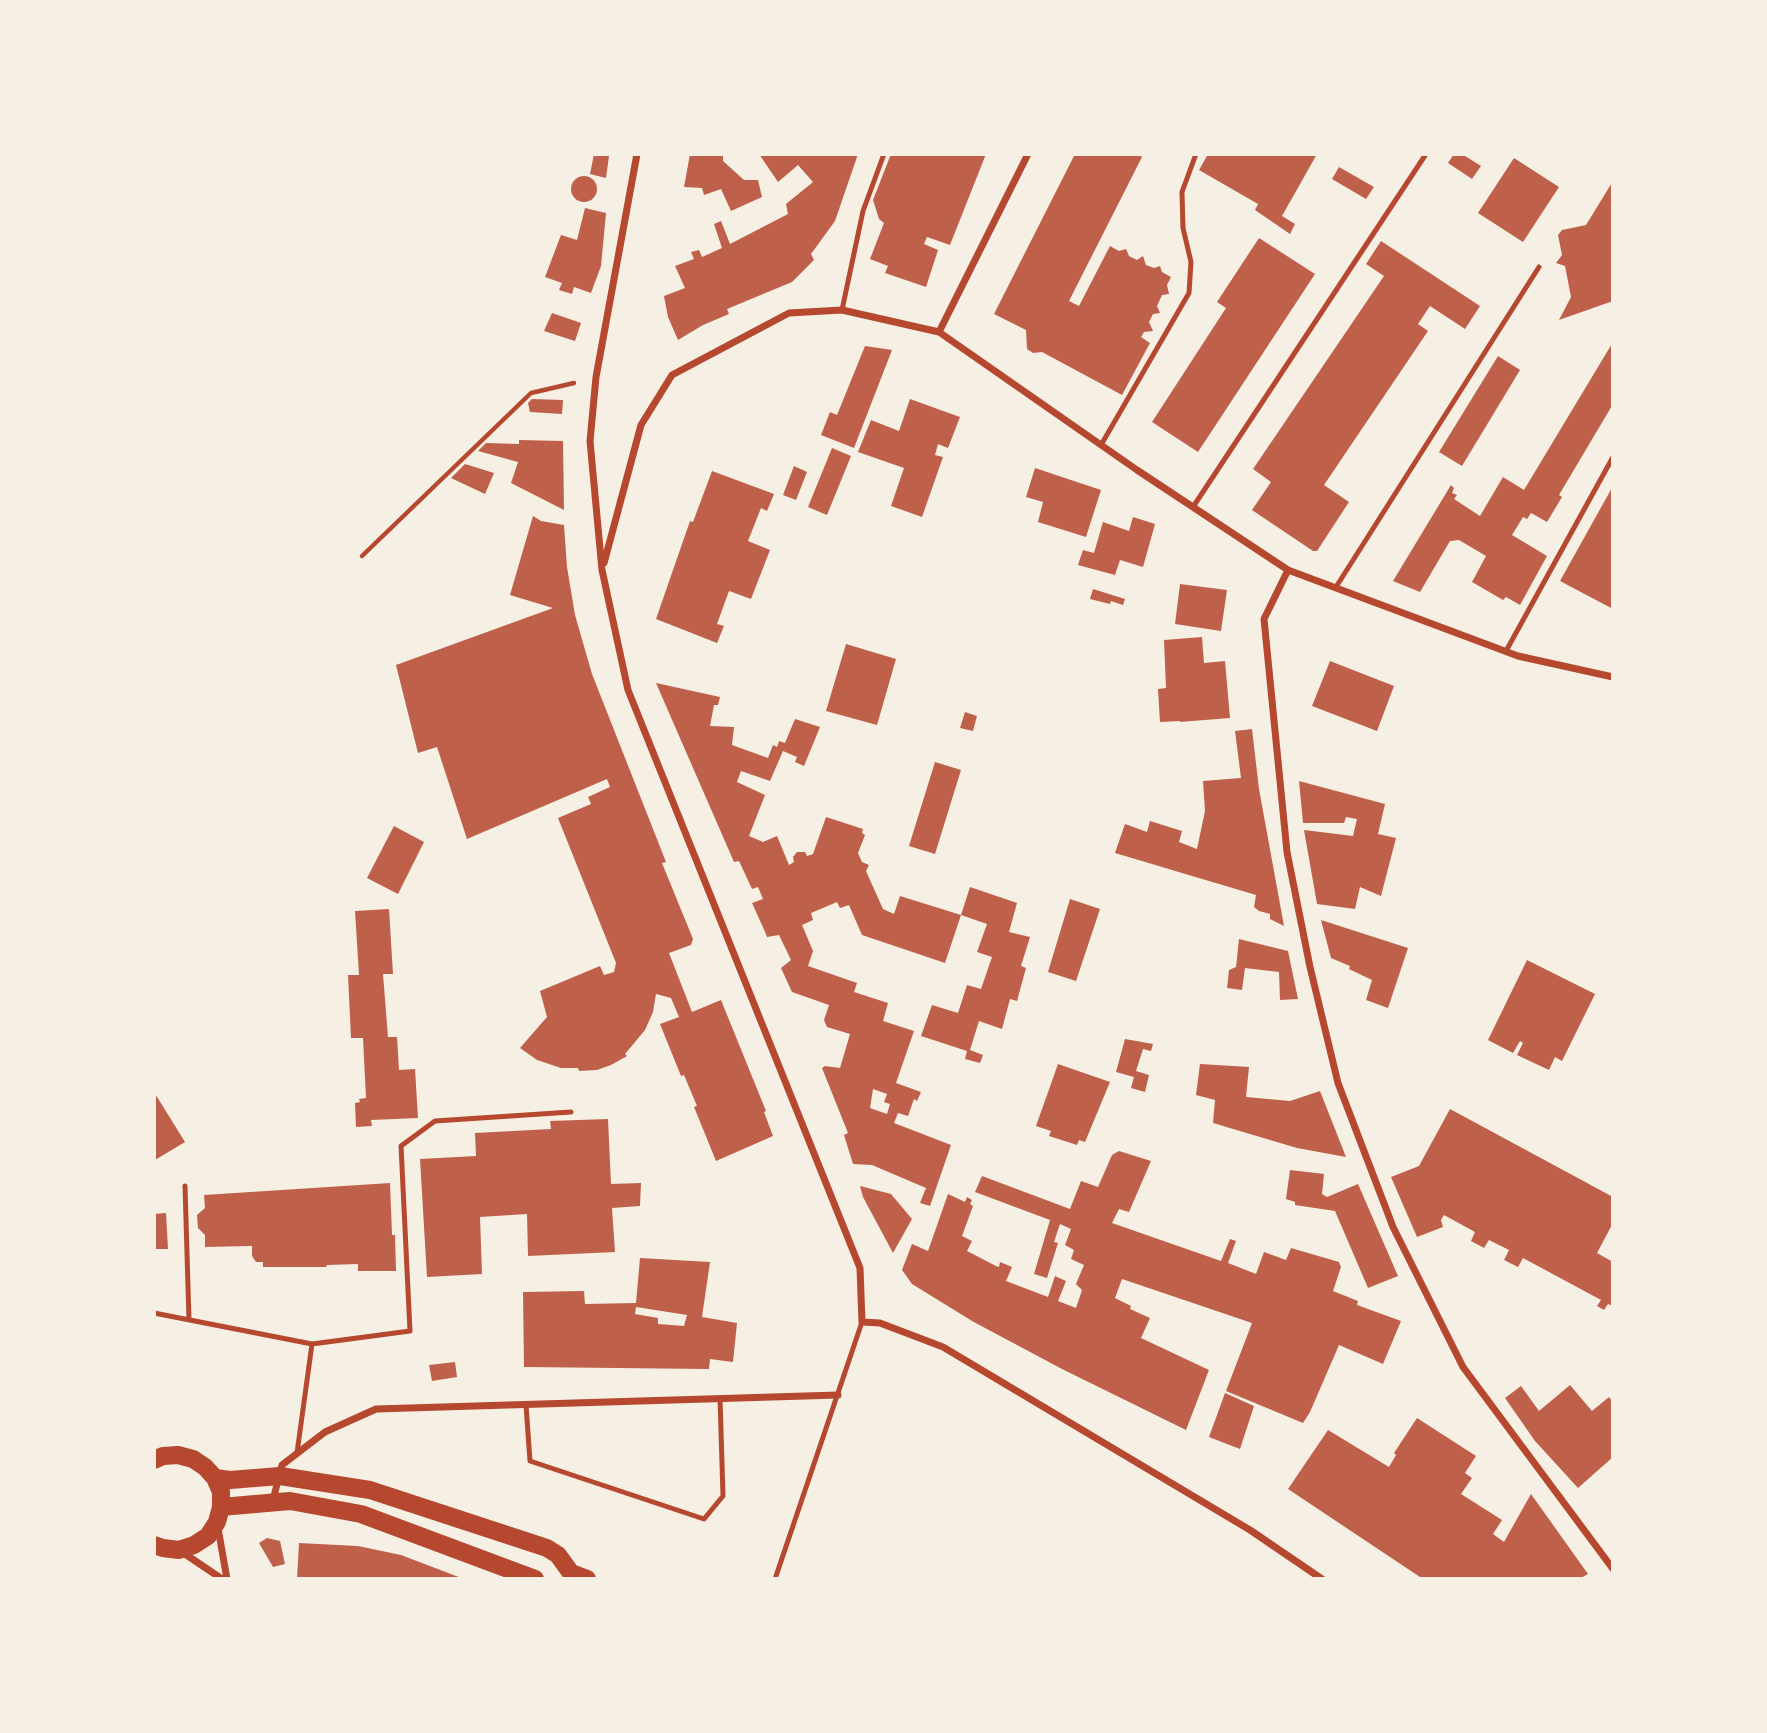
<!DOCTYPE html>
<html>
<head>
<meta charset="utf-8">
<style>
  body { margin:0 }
  #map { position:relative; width:1767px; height:1733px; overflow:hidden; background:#f6efe4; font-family:"DejaVu Sans",sans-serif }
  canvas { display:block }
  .frame { position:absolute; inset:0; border:156px solid #f6efe4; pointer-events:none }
</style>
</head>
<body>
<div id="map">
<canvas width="1767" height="1733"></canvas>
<div class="frame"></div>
</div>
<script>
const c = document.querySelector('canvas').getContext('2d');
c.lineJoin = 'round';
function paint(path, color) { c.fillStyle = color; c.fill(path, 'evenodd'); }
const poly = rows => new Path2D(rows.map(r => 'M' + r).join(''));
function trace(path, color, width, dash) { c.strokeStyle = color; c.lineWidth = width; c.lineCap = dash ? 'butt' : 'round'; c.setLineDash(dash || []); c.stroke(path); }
paint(poly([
  [594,154,609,156,606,178,590,174],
  [690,154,723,154,723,161,744,180,758,180,762,197,731,211,721,189,704,195,702,188,684,187],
  [759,154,858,154,835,221,811,254,814,260,792,282,727,309,729,314,703,325,678,340,668,317,664,296,685,288,675,266,694,259,691,252,699,250,702,257,722,248,714,224,721,221,730,244,788,214,786,204,813,182,798,165,778,182],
  [891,154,986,154,950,245,927,237,924,244,938,250,926,287,885,273,888,266,870,259,884,223,879,219,873,200],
  [1075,154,1137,154,1142,157,1069,301,1079,306,1110,246,1119,251,1126,249,1129,256,1137,260,1143,256,1146,265,1154,268,1160,266,1162,272,1171,277,1167,285,1169,294,1162,295,1157,306,1160,313,1153,314,1149,322,1153,331,1144,332,1141,337,1150,343,1122,395,1042,352,1033,353,1027,349,1026,330,994,314],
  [1208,154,1280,154,1284,156,1285,154,1317,154,1282,216,1295,224,1290,234,1255,210,1258,204,1199,170],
  [1454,154,1462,154,1481,166,1472,179,1448,163],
  [1514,158,1559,187,1523,242,1478,213],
  [1339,167,1374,187,1366,199,1332,179],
  '571 189a13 13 0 1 1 26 0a13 13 0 1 1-26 0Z',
  [1613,181,1613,301,1559,320,1571,297,1565,266,1556,263,1562,255,1558,235,1562,230,1586,225],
  [585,208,606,213,601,266,591,293,574,287,572,294,559,290,562,283,545,277,561,235,577,240],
  [1259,238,1315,274,1198,452,1152,422,1226,308,1217,302],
  [1381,241,1480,306,1465,329,1430,306,1418,324,1428,331,1324,485,1349,502,1317,551,1313,551,1252,510,1271,482,1253,469,1384,276,1366,264],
  [552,313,581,323,575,341,544,331],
  [1613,342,1613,404,1559,495,1562,497,1547,522,1531,513,1527,519,1523,517,1512,535,1547,556,1520,605,1506,597,1503,600,1472,582,1486,556,1459,540,1450,541,1420,592,1393,581,1451,485,1454,488,1452,493,1457,495,1454,499,1480,516,1503,477,1524,490],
  [865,346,892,350,854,448,821,435,830,412,837,415],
  [1498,356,1520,370,1462,466,1439,452],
  [532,399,563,400,562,414,530,412,528,403],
  [910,399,960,417,948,448,938,444,935,455,943,457,922,517,891,506,904,468,858,452,871,420,899,431],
  [519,440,563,441,564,510,511,483,518,462,478,451,486,443,519,444],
  [832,448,851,456,827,515,808,507],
  [465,464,494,473,485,494,451,478],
  [794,466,807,472,796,500,783,495],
  [1035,468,1101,490,1086,537,1038,522,1043,502,1026,497],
  [712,471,774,494,767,511,761,508,748,541,770,550,751,599,729,591,717,624,724,626,717,643,656,619,690,521,693,522],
  [1613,486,1613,609,1560,581],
  [533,516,541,521,564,525,567,567,575,615,592,674,666,862,662,863,693,939,691,945,669,953,692,1012,721,1000,766,1111,764,1112,773,1136,716,1161,694,1107,697,1106,684,1075,681,1076,660,1024,679,1017,671,998,656,994,653,1012,645,1030,625,1054,627,1056,611,1065,597,1070,579,1071,578,1068,561,1068,537,1060,520,1048,547,1017,540,991,600,966,604,975,614,972,616,963,558,818,591,804,588,797,610,787,607,779,467,839,437,747,418,753,396,665,553,608,510,595],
  [1133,517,1155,524,1143,567,1120,560,1115,575,1078,565,1083,550,1094,553,1103,522,1129,531],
  [1180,584,1227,590,1221,631,1175,624],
  [1093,589,1125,599,1123,605,1111,601,1110,604,1090,599],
  [1202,637,1204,663,1225,661,1230,718,1180,722,1180,721,1160,722,1158,689,1166,688,1164,640],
  [846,644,896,659,877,725,826,711],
  [1330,661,1394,686,1377,731,1312,706],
  [656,683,720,697,718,705,714,705,710,726,734,727,732,745,768,758,773,745,777,747,779,741,785,743,795,719,820,727,804,766,795,762,797,757,783,751,770,781,741,771,737,782,765,795,749,836,763,842,777,836,789,865,794,862,793,857,797,852,805,852,807,856,813,854,826,817,863,829,862,833,865,835,858,853,862,862,869,865,866,871,883,909,894,914,900,896,961,915,945,963,862,935,849,905,840,908,837,902,811,913,813,920,802,925,813,951,808,966,857,983,854,992,888,1003,883,1021,914,1031,896,1083,921,1092,917,1101,914,1099,908,1116,898,1113,894,1123,951,1145,930,1206,920,1203,926,1188,872,1165,853,1164,844,1135,848,1133,822,1068,825,1066,840,1068,850,1034,827,1027,824,1020,829,1005,792,992,781,968,791,960,779,935,767,937,766,934,752,903,763,899,758,887,752,889,739,861,734,862],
  [873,1089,887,1094,884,1102,890,1104,887,1114,870,1108],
  [965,712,977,716,973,731,960,728],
  [1252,729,1259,789,1284,926,1270,919,1270,914,1259,911,1254,907,1256,895,1115,853,1125,824,1147,832,1150,821,1182,831,1179,842,1197,849,1205,811,1203,781,1241,778,1235,731],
  [935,762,961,770,935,854,909,846],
  [1299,781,1385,804,1378,834,1396,838,1381,896,1360,887,1355,909,1317,904,1304,830,1353,836,1357,819,1346,817,1344,823,1303,823],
  [394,826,424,842,398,894,367,878],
  [970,887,1017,903,1009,932,1030,937,1021,966,1026,968,1017,1001,1010,999,1002,1029,979,1021,970,1050,983,1055,980,1063,965,1059,967,1051,921,1036,932,1005,958,1013,967,985,981,989,992,957,977,952,987,924,961,915],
  [1070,899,1100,909,1076,981,1048,972],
  [389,909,393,974,383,974,388,1037,397,1037,399,1070,415,1069,418,1118,371,1120,372,1126,356,1127,355,1103,360,1102,359,1099,366,1098,363,1038,351,1038,348,975,359,975,355,911],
  [1321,920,1408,948,1388,1008,1366,1000,1372,980,1349,969,1350,966,1331,958],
  [1239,939,1288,951,1298,999,1280,1000,1279,972,1245,968,1242,990,1227,988,1229,970,1236,967],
  [1527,960,1595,994,1562,1061,1555,1057,1549,1070,1517,1055,1523,1043,1520,1041,1513,1053,1488,1040],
  [1125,1039,1153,1044,1151,1051,1143,1049,1136,1071,1149,1075,1145,1092,1131,1088,1134,1077,1116,1072],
  [1058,1064,1110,1082,1085,1142,1079,1140,1077,1145,1049,1136,1051,1131,1036,1126],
  [1200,1064,1249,1067,1246,1097,1290,1101,1320,1091,1346,1157,1297,1148,1213,1123,1215,1100,1196,1095],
  [154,1092,185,1142,155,1160,154,1158],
  [1450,1109,1613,1197,1613,1223,1597,1253,1613,1262,1613,1306,1608,1304,1604,1310,1597,1306,1601,1300,1523,1258,1518,1267,1504,1260,1509,1250,1489,1240,1484,1248,1471,1241,1475,1232,1444,1215,1441,1220,1443,1227,1417,1237,1391,1177,1419,1166],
  [608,1119,611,1184,641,1183,640,1206,612,1208,615,1252,528,1256,527,1214,480,1217,482,1274,427,1277,420,1159,476,1156,475,1133,551,1129,550,1121],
  [1119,1151,1151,1161,1129,1212,1119,1209,1112,1223,1221,1261,1230,1239,1236,1241,1228,1263,1256,1274,1264,1252,1286,1260,1291,1248,1339,1262,1341,1267,1333,1291,1358,1301,1357,1305,1401,1321,1383,1364,1339,1345,1310,1412,1303,1423,1226,1391,1252,1323,1122,1279,1115,1298,1131,1306,1130,1309,1150,1318,1141,1338,1209,1370,1186,1430,1062,1369,972,1321,912,1284,902,1270,912,1244,928,1251,948,1194,965,1202,967,1197,972,1200,970,1204,973,1206,962,1236,972,1241,967,1251,996,1266,999,1267,1000,1262,1012,1267,1006,1281,1048,1297,1055,1276,1066,1281,1058,1301,1076,1308,1082,1290,1076,1284,1084,1265,1071,1259,1074,1250,1065,1245,1071,1229,1060,1224,1054,1242,1058,1243,1047,1278,1034,1274,1050,1220,975,1192,982,1176,1070,1209,1081,1181,1098,1187,1112,1155],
  [1290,1170,1324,1174,1322,1194,1327,1197,1358,1184,1398,1276,1368,1288,1335,1211,1295,1205,1295,1202,1286,1199],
  [390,1183,392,1235,395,1235,396,1271,358,1271,358,1264,327,1265,326,1267,263,1267,263,1262,256,1262,252,1256,252,1246,205,1247,205,1235,198,1228,197,1215,205,1208,204,1195],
  [860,1186,891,1194,912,1219,893,1253,863,1197],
  [166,1213,168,1249,154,1249,154,1214],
  [640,1258,710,1262,702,1317,737,1323,733,1362,710,1359,709,1369,524,1367,523,1292,584,1291,585,1304,636,1303],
  [636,1307,687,1315,684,1326,658,1324,658,1318,635,1314],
  [455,1362,457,1377,432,1381,429,1365],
  [1570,1385,1592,1411,1609,1397,1613,1402,1613,1457,1578,1488,1535,1441,1505,1398,1521,1386,1539,1411],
  [1225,1393,1254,1406,1240,1449,1209,1437],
  [1417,1418,1476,1456,1465,1473,1472,1478,1461,1494,1502,1520,1493,1534,1504,1542,1531,1494,1588,1574,1579,1579,1423,1579,1288,1489,1328,1430,1389,1467,1396,1455,1394,1453],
  [267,1538,280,1541,285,1564,273,1567,259,1543],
  [299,1543,358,1546,401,1555,464,1579,297,1579]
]), '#bf614a');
trace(poly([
  [362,556,531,393,574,383]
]), '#b5482f', 4.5);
trace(poly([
  [842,310,863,211,884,154],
  [1101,445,1189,293,1191,262,1183,228,1182,192,1196,154],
  [1193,507,1426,154],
  [1336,587,1539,267],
  [1506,651,1613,457],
  [185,1186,189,1320],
  [154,1313,312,1344,297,1453],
  [312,1344,410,1331,401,1146,435,1121,571,1112],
  [526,1405,530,1461,704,1519,723,1496,720,1398],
  [775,1579,862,1322]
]), '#b5482f', 5);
trace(poly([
  [637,154,596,377,590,441,602,570,628,690,860,1268,862,1322,880,1323,943,1347,1250,1530,1322,1579],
  [939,332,1028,154],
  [604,563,641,425,672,375,789,313,842,310,939,332,1137,470,1288,570,1518,656,1613,677],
  [1288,570,1264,619,1287,852,1310,967,1338,1083,1393,1227,1463,1367,1613,1569],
  [273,1500,282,1465,325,1432,376,1409,838,1395],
  [218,1528,227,1579],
  [182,1552,222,1579]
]), '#b5482f', 7);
trace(poly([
  [154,1460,163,1456,178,1455,193,1459,205,1467,215,1478,221,1492,221,1507,217,1522,208,1536,194,1545,179,1550,163,1548,154,1545],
  [215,1478,230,1480,280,1476,370,1490,547,1548,558,1555,571,1573,587,1579],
  [221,1507,290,1501,361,1514,535,1579]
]), '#b5482f', 18);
</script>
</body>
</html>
